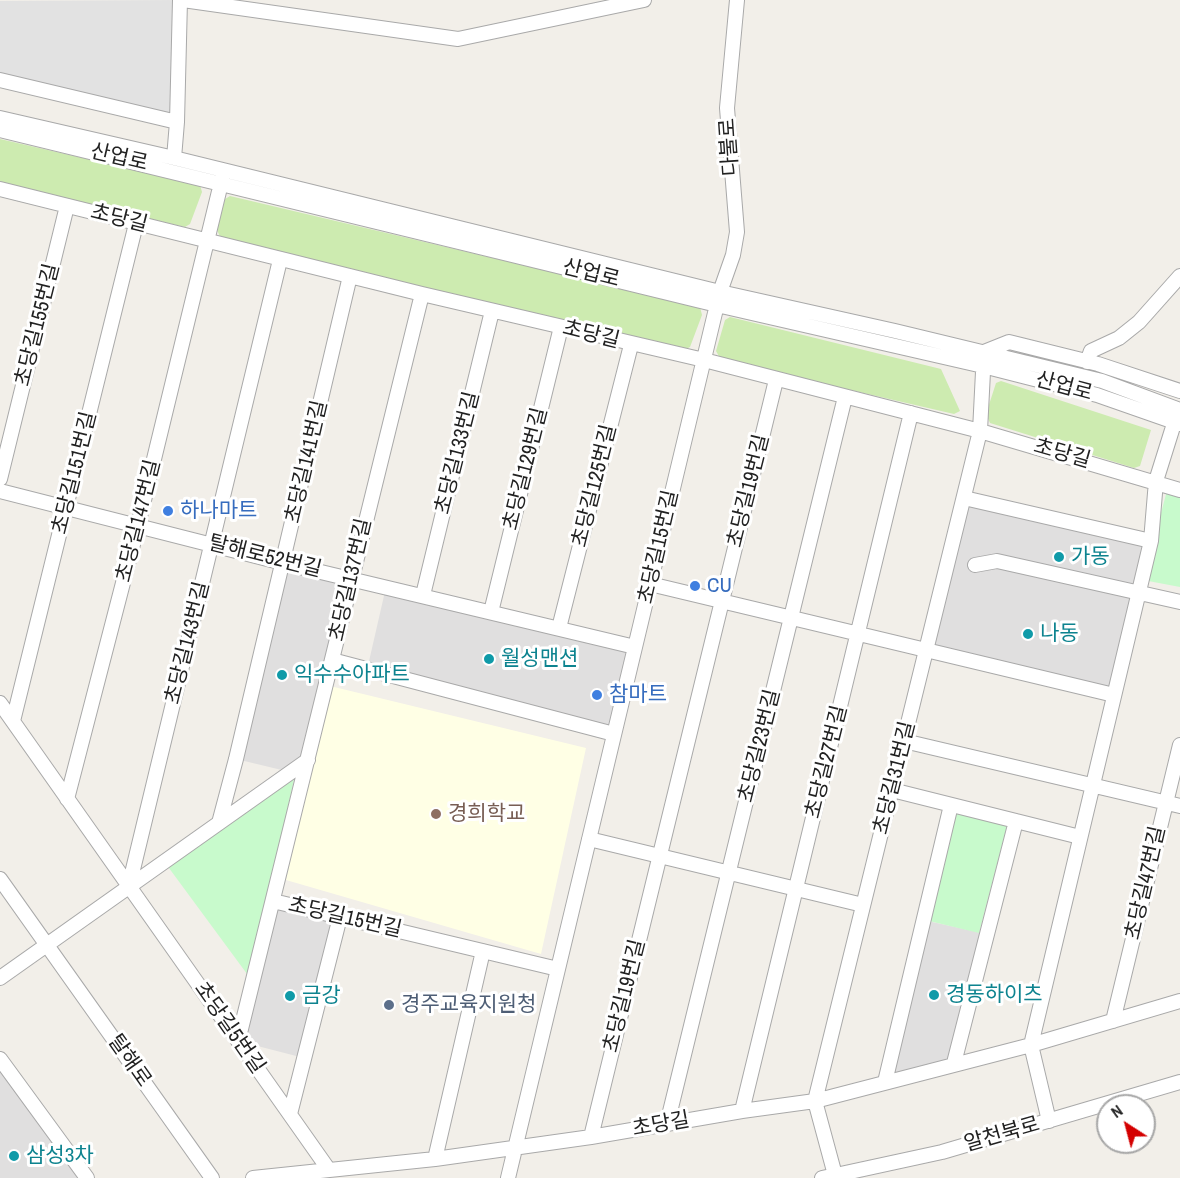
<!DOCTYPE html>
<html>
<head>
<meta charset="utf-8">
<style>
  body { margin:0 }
  #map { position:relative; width:1180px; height:1178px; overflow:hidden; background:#f2efe9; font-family:"Archivo Narrow",sans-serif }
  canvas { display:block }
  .north { position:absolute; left:1096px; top:1094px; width:60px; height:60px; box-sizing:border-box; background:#fff; border:2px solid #a7a7a7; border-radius:50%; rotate:324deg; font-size:16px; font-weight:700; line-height:24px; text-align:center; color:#222 }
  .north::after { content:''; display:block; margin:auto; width:21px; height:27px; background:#d40000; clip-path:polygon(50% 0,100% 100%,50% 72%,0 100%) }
</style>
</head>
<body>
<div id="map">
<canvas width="1180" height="1178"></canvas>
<div class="north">N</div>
</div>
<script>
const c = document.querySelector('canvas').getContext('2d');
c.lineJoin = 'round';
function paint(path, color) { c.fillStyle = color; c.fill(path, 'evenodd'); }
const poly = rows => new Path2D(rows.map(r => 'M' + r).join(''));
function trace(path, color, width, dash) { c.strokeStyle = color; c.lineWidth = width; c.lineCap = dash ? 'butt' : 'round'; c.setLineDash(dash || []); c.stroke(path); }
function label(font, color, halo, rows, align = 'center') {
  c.font = font + ' "Archivo Narrow","Noto Sans KR",sans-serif'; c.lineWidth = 6; c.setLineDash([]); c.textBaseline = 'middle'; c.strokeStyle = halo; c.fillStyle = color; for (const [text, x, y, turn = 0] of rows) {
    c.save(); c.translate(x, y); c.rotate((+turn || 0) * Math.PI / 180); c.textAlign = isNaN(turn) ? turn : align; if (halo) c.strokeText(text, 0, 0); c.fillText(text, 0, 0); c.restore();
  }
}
paint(poly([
  [964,498,1151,541,1114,695,926,650],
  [283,563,351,579,308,760,290,772,236,759],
  [386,587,635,647,614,734,367,670],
  [273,901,340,917,304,1058,238,1041],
  [923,920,987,934,954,1063,885,1082],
  [0,1059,87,1178,0,1178]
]), '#e0dfdf');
paint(poly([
  [330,686,586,748,541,954,286,880]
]), '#ffffe5');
paint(poly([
  [0,139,200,185,202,192,190,224,185,227,0,184],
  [230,196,700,307,702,315,690,347,684,350,221,239,217,230,225,199],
  [730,317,941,369,960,411,954,414,721,360,716,351,725,320],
  [1001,381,1151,430,1140,466,1134,468,990,423,986,414,996,383]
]), '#cdebb0');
paint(poly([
  [1168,487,1180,493,1180,587,1143,580],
  [295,775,250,978,166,864],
  [952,812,1007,826,979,933,925,920]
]), '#c8facc');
paint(poly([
  [180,0,177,122,0,80,0,1]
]), '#e2e2e2');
const minor = poly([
  [183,0,458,39,644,0],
  [0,80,177,122],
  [0,118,174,158,720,292,895,331,1102,381,1180,410],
  [0,130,717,305,983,366,1097,395,1180,424],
  [174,158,177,122,180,0],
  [0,189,422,294,704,360,980,431,1180,490],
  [1087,362,1091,351,1119,338,1139,322,1180,276],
  [0,479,67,206],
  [0,491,283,563,635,647],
  [964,498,1151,541],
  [975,565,997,561,1180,602],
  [650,584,1114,695],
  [423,595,492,311],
  [491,612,561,327],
  [559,628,631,345],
  [332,660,614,734],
  [0,703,329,1170],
  [13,721,136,224],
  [904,741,1180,806],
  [892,790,1080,837],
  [67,799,138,525,223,175],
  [219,823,236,759,350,276],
  [589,839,863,905],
  [0,879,212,1178],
  [129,886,280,260],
  [273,901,558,969],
  [0,978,308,760],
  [1113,1021,1180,745],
  [238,1041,422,294],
  [0,1059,87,1178],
  [954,1063,1016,821],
  [885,1082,951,805],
  [742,1111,911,413],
  [290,1114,340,917],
  [1049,1121,1031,1045,1151,541,1156,481,1177,414],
  [667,1124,845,397],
  [591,1137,776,380],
  [435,1159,483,951],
  [835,1175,815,1101,980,431,984,352,1009,342,1098,364,1180,391],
  [253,1178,435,1159,591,1137,742,1111,815,1101,1031,1045,1180,1001],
  [508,1178,720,292,733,255,737,232,727,108,737,0],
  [822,1178,942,1152,1180,1082]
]);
trace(minor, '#a9a9a9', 16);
trace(minor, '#fff', 14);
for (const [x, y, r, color] of [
  [168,511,6,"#3f7fe0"],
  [1059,557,6,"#0f9aa8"],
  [695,586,6,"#3f7fe0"],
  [1028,634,6,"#0f9aa8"],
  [489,659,6,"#0f9aa8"],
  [282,675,6,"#0f9aa8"],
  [597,695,6,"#3f7fe0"],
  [436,814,6,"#8d6e63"],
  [934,995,6,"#0f9aa8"],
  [290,996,6,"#0f9aa8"],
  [389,1005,6,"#5c6f8a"],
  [14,1156,6,"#0f9aa8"]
]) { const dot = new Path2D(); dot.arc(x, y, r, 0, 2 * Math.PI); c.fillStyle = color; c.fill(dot); trace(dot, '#fff', 2); }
label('21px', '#222', '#fff', [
  ["다불로",730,147,-94],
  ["산업로",119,158,13],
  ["초당길",119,219,14],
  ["산업로",591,274,14],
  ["초당길155번길",38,325,-76],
  ["초당길",591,335,14],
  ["산업로",1064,387,15],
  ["초당길133번길",458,453,-76],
  ["초당길",1062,454,16],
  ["초당길141번길",307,462,-77],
  ["초당길129번길",526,469,-76],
  ["초당길151번길",75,473,-76],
  ["초당길125번길",595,486,-76],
  ["초당길19번길",749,491,-76],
  ["초당길147번길",139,521,-76],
  ["초당길15번길",659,547,-77],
  ["탈해로52번길",265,557,14],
  ["초당길137번길",351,580,-77],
  ["초당길143번길",188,643,-76],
  ["초당길23번길",760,746,-76],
  ["초당길27번길",827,762,-76],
  ["초당길31번길",895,778,-76],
  ["초당길47번길",1146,883,-77],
  ["초당길15번길",345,918,13],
  ["초당길19번길",625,996,-76],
  ["초당길5번길",229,1028,55],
  ["탈해로",129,1061,55],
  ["초당길",661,1125,-10],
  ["알천북로",1002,1135,-16]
]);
label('21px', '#366cbe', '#fff', [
  ["하나마트",180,511],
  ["CU",707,586],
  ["참마트",609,695]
], 'left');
label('21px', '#0d838f', '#fff', [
  ["가동",1071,557],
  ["나동",1040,634],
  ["월성맨션",501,659],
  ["익수수아파트",294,675],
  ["경동하이츠",946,995],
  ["금강",302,996],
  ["삼성3차",26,1156]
], 'left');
label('21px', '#785e54', '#fff', [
  ["경희학교",448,814]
], 'left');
label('21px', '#4e5e75', '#fff', [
  ["경주교육지원청",401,1005]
], 'left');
</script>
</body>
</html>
